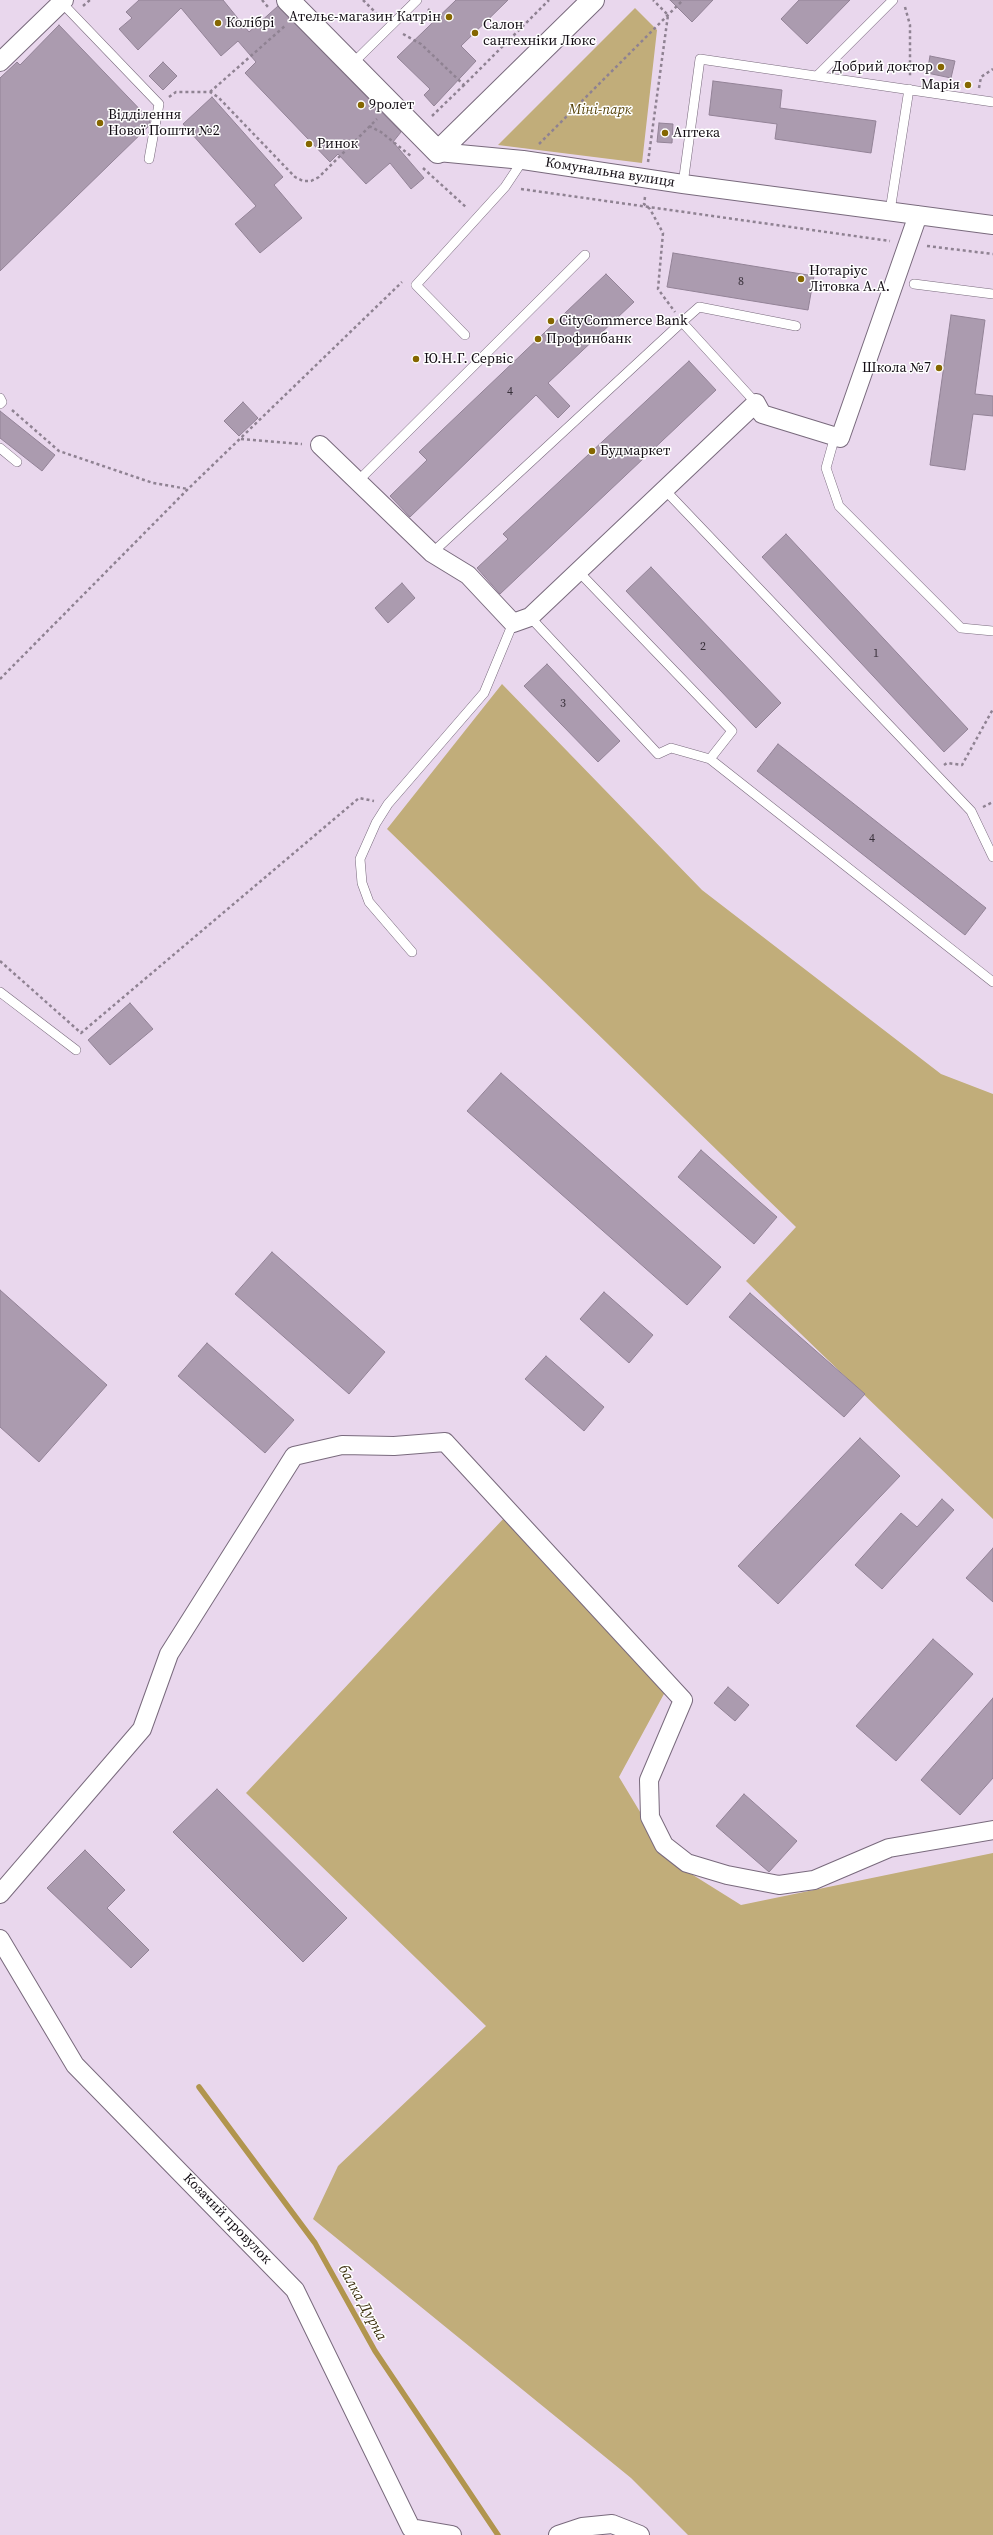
<!DOCTYPE html>
<html>
<head>
<meta charset="utf-8">
<style>
  body { margin:0 }
  canvas { display:block; background:#e9d7ed }
</style>
</head>
<body>
<canvas width="993" height="2535"></canvas>
<script>
const c = document.querySelector('canvas').getContext('2d');
c.lineJoin = 'round';
function paint(path, color) { c.fillStyle = color; c.fill(path, 'evenodd'); }
const poly = rows => new Path2D(rows.map(r => 'M' + r).join(''));
function trace(path, color, width, dash) { c.strokeStyle = color; c.lineWidth = width; c.lineCap = dash ? 'butt' : 'round'; c.setLineDash(dash || []); c.stroke(path); }
function label(font, color, halo, rows, align = 'center') {
  c.font = font + ' "Source Serif 4",serif'; c.lineWidth = 3; c.setLineDash([]); c.textBaseline = 'middle'; c.strokeStyle = halo; c.fillStyle = color; for (const [text, x, y, turn = 0] of rows) {
    c.save(); c.translate(x, y); c.rotate((+turn || 0) * Math.PI / 180); c.textAlign = isNaN(turn) ? turn : align; if (halo) c.strokeText(text, 0, 0); c.fillText(text, 0, 0); c.restore();
  }
}
paint(poly([
  [635,8,657,30,642,163,498,145],
  [502,684,702,890,941,1074,993,1094,993,1519,746,1281,796,1227,387,829],
  [505,1517,665,1692,619,1777,669,1860,741,1905,993,1853,993,2535,688,2535,631,2478,313,2219,338,2166,486,2026,246,1793]
]), '#c1ad7a');
trace(poly([
  [199,2087,315,2243,375,2351,498,2535]
]), '#b1954e', 5.5);
const building = poly([
  [139,0,223,0,249,32,278,6,401,132,393,142,424,178,411,189,390,163,366,184,338,154,330,162,245,73,256,62,238,41,221,56,181,8,138,50,119,29,132,18,126,12,139,0],
  [456,0,508,0,461,46,476,61,434,106,424,95,430,89,397,57,456,0],
  [670,0,713,0,692,22,670,0],
  [799,0,850,0,807,44,781,19,799,0],
  [59,25,150,120,149,126,0,271,0,78,17,62,20,65,59,25],
  [930,56,955,61,951,78,927,73,930,56],
  [163,62,177,76,163,90,149,76,163,62],
  [713,81,782,90,780,108,876,121,871,153,775,139,777,124,709,115,713,81],
  [212,97,283,177,274,185,302,218,260,253,235,224,256,206,183,124,212,97],
  [659,123,673,124,672,143,657,142,659,123],
  [673,253,814,276,808,310,667,287,673,253],
  [606,274,634,302,548,383,570,406,558,418,536,395,410,517,390,496,427,460,419,452,606,274],
  [951,315,985,320,975,394,993,396,993,416,973,414,965,470,930,465,951,315],
  [689,361,716,390,500,594,477,568,508,539,503,534,689,361],
  [243,402,258,418,239,436,224,421,243,402],
  [0,411,55,455,42,471,0,438,0,411],
  [786,534,968,729,944,752,762,557,786,534],
  [651,567,781,703,756,728,626,591,651,567],
  [402,583,415,598,388,623,375,608,402,583],
  [547,664,620,741,598,762,524,686,547,664],
  [778,744,986,908,965,935,757,771,778,744],
  [130,1003,153,1029,110,1065,88,1040,130,1003],
  [501,1073,721,1267,687,1305,467,1111,501,1073],
  [701,1150,777,1217,754,1244,678,1177,701,1150],
  [272,1252,385,1352,349,1394,235,1294,272,1252],
  [0,1290,107,1385,39,1462,0,1427,0,1290],
  [604,1292,653,1335,629,1363,580,1319,604,1292],
  [750,1293,865,1394,844,1417,729,1317,750,1293],
  [207,1343,294,1420,265,1453,178,1376,207,1343],
  [546,1356,604,1407,584,1431,525,1379,546,1356],
  [860,1438,900,1476,778,1604,738,1566,860,1438],
  [942,1499,954,1510,882,1589,855,1565,901,1513,917,1527,942,1499],
  [993,1548,993,1602,966,1578,993,1548],
  [933,1639,973,1674,896,1761,856,1726,933,1639],
  [728,1687,749,1705,735,1721,714,1703,728,1687],
  [993,1698,993,1778,960,1815,921,1780,993,1698],
  [217,1789,347,1918,303,1962,173,1832,217,1789],
  [744,1794,797,1841,769,1872,716,1826,744,1794],
  [85,1850,125,1890,107,1908,149,1950,131,1968,47,1888,85,1850]
]);
paint(building, '#ab9baf');
trace(building, '#938397', 1);
const lane = poly([
  [62,3,159,104,149,159],
  [352,64,417,0],
  [817,76,893,0],
  [683,184,700,59,993,102],
  [890,211,909,89],
  [914,284,993,294],
  [682,322,699,307,796,326],
  [465,335,416,285,505,187,523,160],
  [0,398,2,402,0,404],
  [835,436,826,468,839,506,961,628,993,631],
  [0,448,17,462],
  [358,481,585,255],
  [664,489,971,811,993,857],
  [432,553,682,322,756,403],
  [578,571,732,731,710,759,993,982],
  [530,617,658,754,671,748,710,759],
  [412,952,369,902,362,883,360,859,376,823,388,804,484,693,513,623],
  [0,992,76,1050]
]);
const street = poly([
  [0,62,64,0],
  [438,152,523,160,683,184,993,225],
  [320,445,432,553,468,575,513,623,530,617,756,403,762,414,840,438,918,215],
  [0,1894,142,1729,169,1654,294,1456,342,1445,394,1446,445,1442,683,1700,649,1780,650,1817,664,1845,687,1863,727,1875,779,1885,814,1880,889,1848,993,1830],
  [0,1939,75,2065,295,2290,411,2528,452,2535],
  [558,2535,582,2527,612,2524,640,2535]
]);
const secondary = poly([
  [288,0,438,152,593,0]
]);
trace(lane, '#796a7d', 10);
trace(street, '#796a7d', 20);
trace(secondary, '#796a7d', 24);
trace(poly([
  [262,0,268,7],
  [363,0,381,18],
  [83,6,90,0],
  [905,7,910,25,910,77],
  [428,9,437,18],
  [403,34,421,44,464,85,549,0],
  [979,88,981,77,993,69],
  [210,92,286,25],
  [169,97,176,92,210,92,218,97,295,177,303,181,311,181,319,177,377,119],
  [432,116,464,85],
  [369,126,381,132,412,157],
  [539,144,683,0],
  [648,162,668,15,653,0],
  [423,168,467,208],
  [521,189,890,241],
  [645,197,644,204,650,209,663,233,658,289,675,312],
  [927,246,993,254],
  [12,410,59,451,153,483,188,489],
  [241,439,302,444],
  [0,679,188,489,402,282],
  [944,765,947,763,962,765,993,709],
  [983,807,993,802],
  [0,961,81,1033,359,798,374,801]
]), '#8f8292', 2.5, [3, 3]);
trace(lane, '#fff', 9);
trace(street, '#fff', 18);
trace(secondary, '#fff', 22);
for (const [x, y, r, color] of [
  [449,17,4,"#856700"],
  [218,23,4,"#856700"],
  [475,33,4,"#856700"],
  [941,67,4,"#856700"],
  [968,85,4,"#856700"],
  [361,105,4,"#856700"],
  [100,123,4,"#856700"],
  [665,133,4,"#856700"],
  [309,144,4,"#856700"],
  [801,279,4,"#856700"],
  [551,321,4,"#856700"],
  [538,339,4,"#856700"],
  [416,359,4,"#856700"],
  [939,368,4,"#856700"],
  [592,451,4,"#856700"]
]) { const dot = new Path2D(); dot.arc(x, y, r, 0, 2 * Math.PI); c.fillStyle = color; c.fill(dot); trace(dot, '#fff', 1.5); }
label('12px', '#38303a', null, [
  ["8",741,282],
  ["4",510,392],
  ["2",703,647],
  ["1",876,654],
  ["3",563,704],
  ["4",872,839]
]);
label('14px', '#120c13', '#fff', [
  ["Ательє-магазин Катрін",441,17,"right"],
  ["Колібрі",226,23],
  ["Салон",483,25],
  ["сантехніки Люкс",483,41],
  ["Добрий доктор",933,67,"right"],
  ["Марія",960,85,"right"],
  ["9ролет",369,105],
  ["Відділення",108,115],
  ["Нової Пошти №2",108,131],
  ["Аптека",673,133],
  ["Ринок",317,144],
  ["Нотаріус",809,271],
  ["Літовка А.А.",809,287],
  ["CityCommerce Bank",559,321],
  ["Профинбанк",546,339],
  ["Ю.Н.Г. Сервіс",424,359],
  ["Школа №7",931,368,"right"],
  ["Будмаркет",600,451]
], 'left');
label('italic 14px', '#58450b', '#fff', [
  ["Міні-парк",600,110]
]);
label('14px', '#120c13', '#fff', [
  ["Комунальна вулиця",610,173,9],
  ["Козачий провулок",227,2219,46]
]);
label('italic 15px', '#3d3010', '#fff', [
  ["балка Дурна",362,2303,61]
]);
</script>
</body>
</html>
